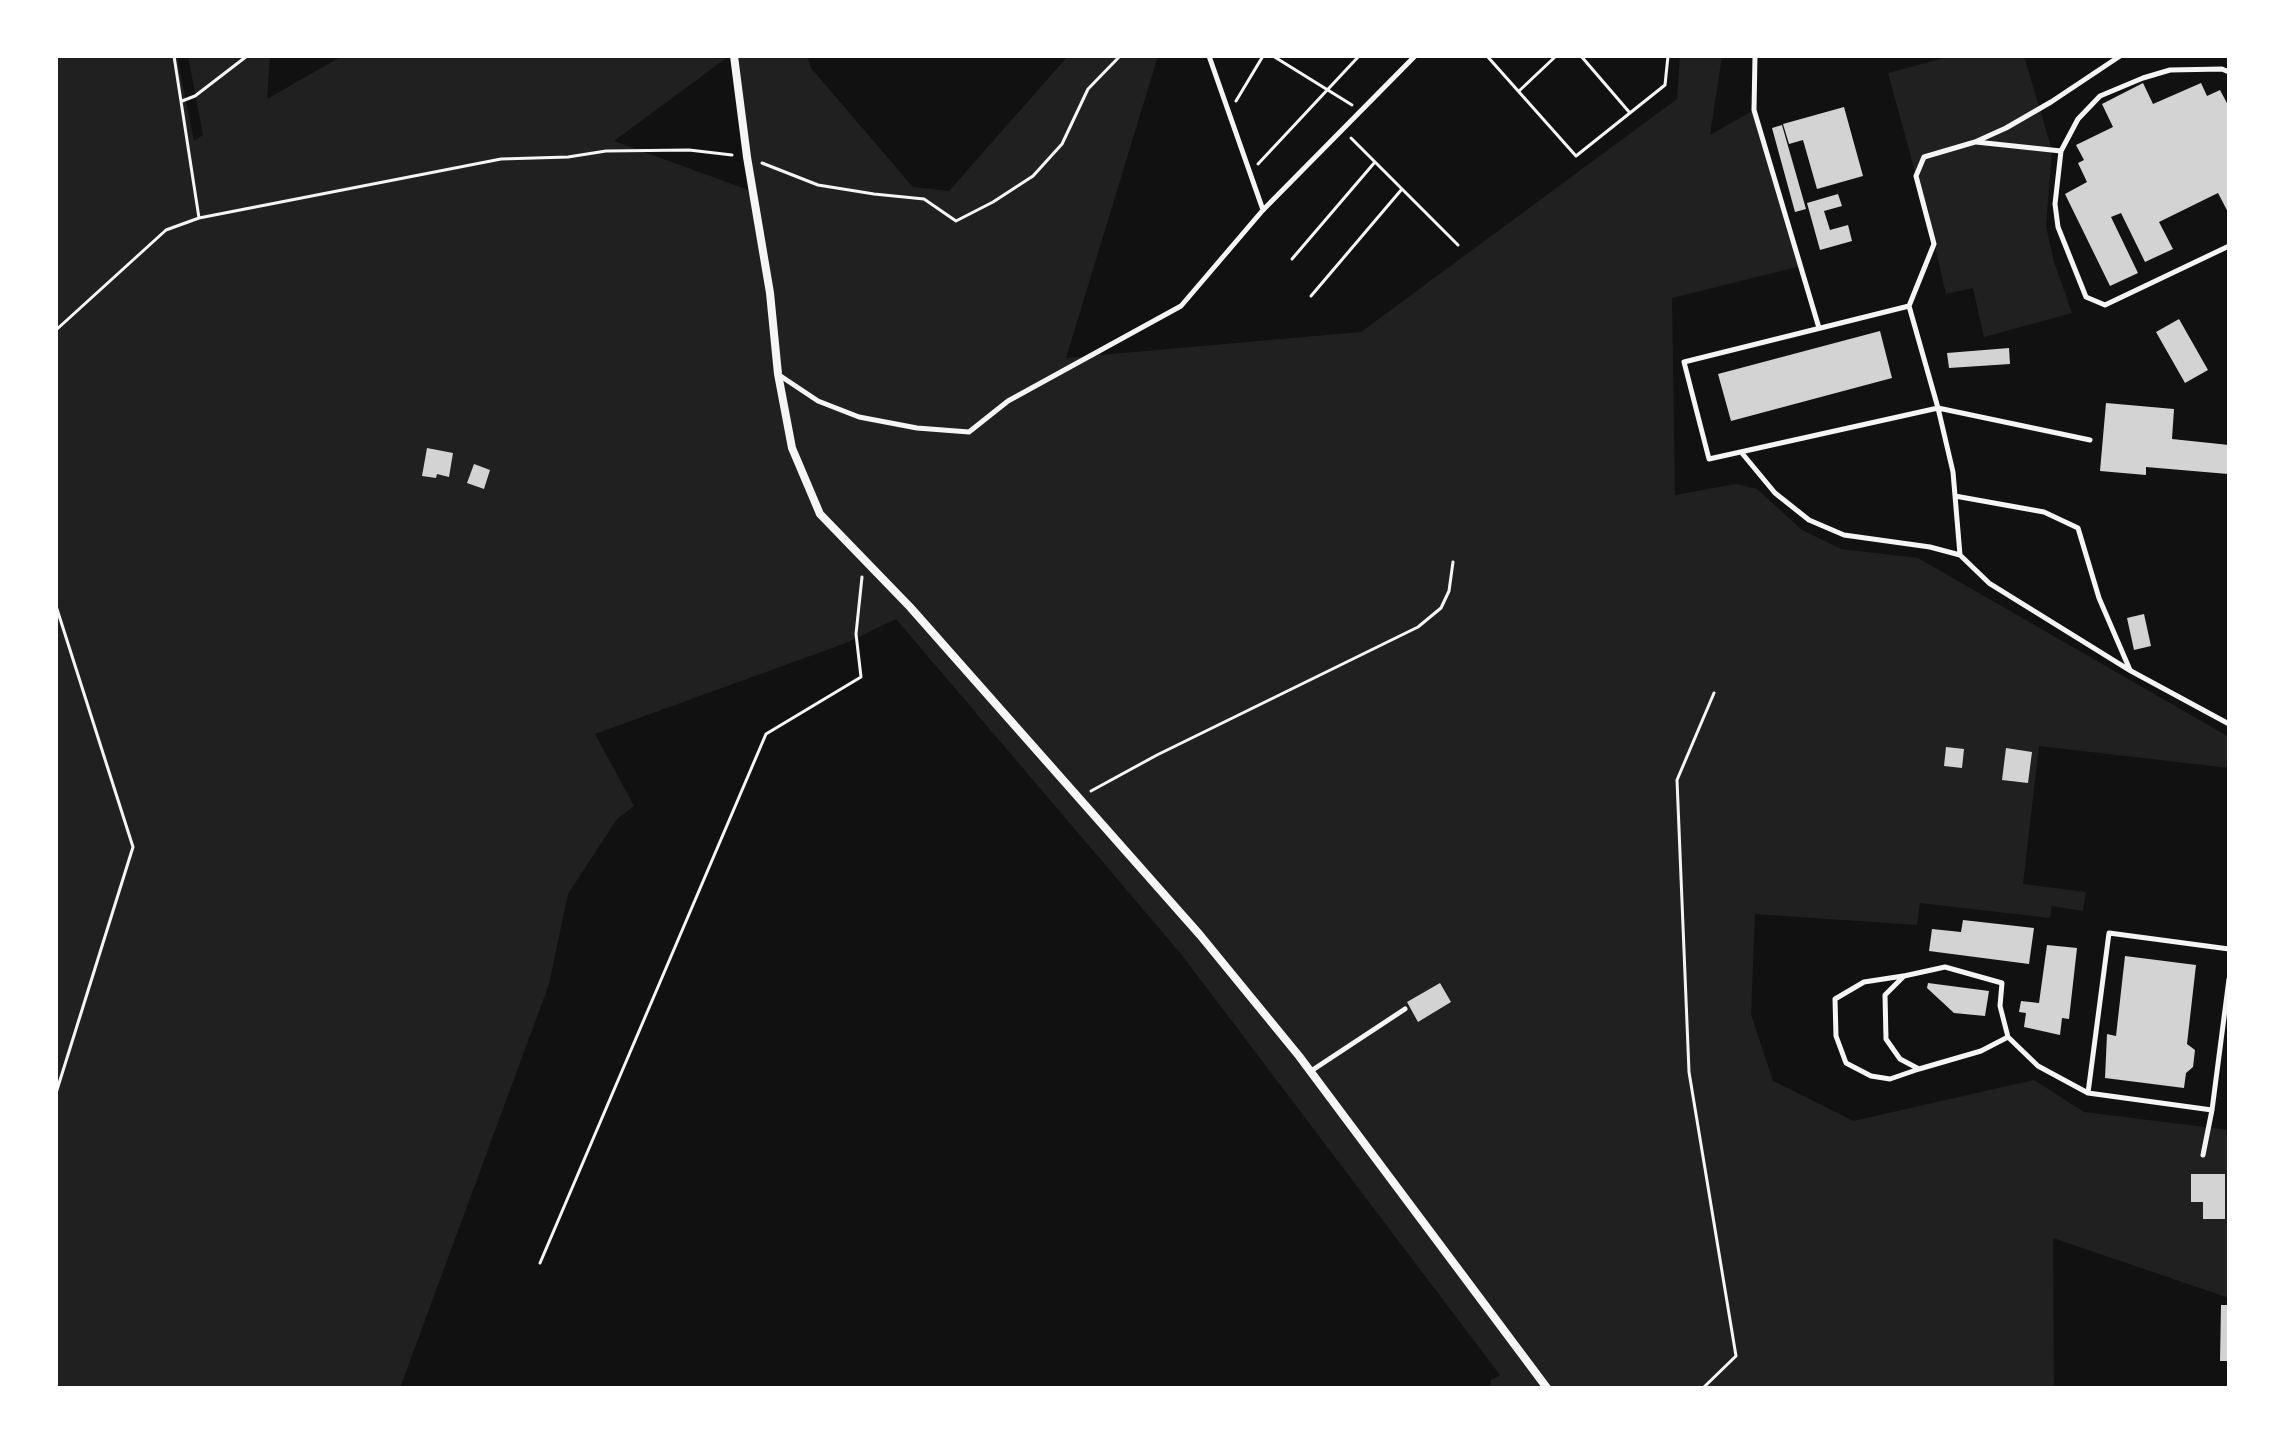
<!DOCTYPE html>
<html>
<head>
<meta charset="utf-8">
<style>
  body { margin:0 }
  #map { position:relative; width:2285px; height:1444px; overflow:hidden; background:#111; font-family:Montserrat,sans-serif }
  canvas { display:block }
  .frame { position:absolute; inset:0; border:58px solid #fff; pointer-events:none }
</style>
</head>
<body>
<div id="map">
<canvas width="2285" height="1444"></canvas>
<div class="frame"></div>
</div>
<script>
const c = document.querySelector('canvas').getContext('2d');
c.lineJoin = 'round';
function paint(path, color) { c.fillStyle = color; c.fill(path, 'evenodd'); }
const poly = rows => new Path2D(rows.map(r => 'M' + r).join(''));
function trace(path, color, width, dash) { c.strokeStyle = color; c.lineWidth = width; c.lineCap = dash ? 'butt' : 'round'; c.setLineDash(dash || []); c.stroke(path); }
paint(poly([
  [56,56,177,56,194,141,203,135,188,56,270,56,267,99,342,56,729,56,614,141,754,192,734,56,807,56,811,68,913,187,949,191,1068,56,1158,56,1066,358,1361,332,1677,99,1680,56,1722,56,1710,135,1754,110,1801,266,1672,298,1675,495,1736,484,1757,489,1802,530,1841,549,1918,558,2229,737,2229,768,2039,746,2023,884,2086,892,2083,911,2052,906,2050,918,1920,903,1917,925,1755,914,1751,1014,1773,1081,1853,1121,2034,1080,2084,1112,2229,1130,2229,1298,2053,1238,2054,1388,1490,1388,1491,1380,1500,1375,1181,954,896,619,846,643,595,734,634,806,617,819,568,894,549,984,400,1388,56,1388],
  [1952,56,2024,56,2052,150,2046,226,2054,262,2072,313,1984,337,1973,288,1946,294,1931,230,1888,73]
]), '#202020');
paint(poly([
  [2143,83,2153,104,2201,83,2207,96,2220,90,2229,107,2229,214,2218,193,2159,222,2173,249,2145,262,2121,213,2111,217,2138,273,2110,286,2065,194,2087,182,2078,163,2084,160,2076,145,2113,127,2102,104],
  [1844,107,1863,176,1817,189,1803,140,1789,144,1783,124],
  [1782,125,1806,209,1795,212,1772,128],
  [1838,194,1842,206,1824,211,1830,230,1848,225,1852,241,1820,250,1807,203],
  [2179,319,2208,370,2185,383,2156,332],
  [1880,331,1892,378,1731,421,1718,374],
  [2009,348,2010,364,1949,368,1947,353],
  [2106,403,2174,409,2172,439,2229,445,2228,474,2146,467,2146,475,2100,471],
  [427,448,453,453,449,477,437,474,436,478,422,476],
  [474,464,490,470,484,489,467,483],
  [2144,614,2151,646,2134,650,2127,618],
  [1946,747,1964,749,1962,768,1944,766],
  [2006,748,2032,752,2028,783,2002,780],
  [1963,920,2034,928,2029,964,1929,951,1932,929,1961,932],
  [2047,945,2077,948,2069,1019,2062,1018,2060,1035,2024,1027,2026,1013,2019,1012,2021,1001,2039,1003],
  [2125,956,2196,965,2187,1044,2195,1050,2193,1067,2186,1073,2184,1088,2105,1078,2107,1034,2116,1036],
  [1440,983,1451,1002,1418,1022,1407,1002],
  [1928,983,1989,991,1985,1016,1954,1013,1927,988],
  [2191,1174,2225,1174,2225,1219,2203,1219,2203,1202,2191,1202],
  [2221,1305,2229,1305,2229,1361,2220,1361]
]), '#d3d3d3');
trace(poly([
  [174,56,199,218],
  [1273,56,1352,105],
  [1487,56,1576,156,1665,85,1668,56],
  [1581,56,1630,113],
  [1519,91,1556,56],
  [182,101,195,96,247,56],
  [1236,101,1263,56],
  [1351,138,1458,245],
  [762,163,818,185,874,194,924,199,956,221,993,202,1033,176,1062,144,1088,89,1120,56],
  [1258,164,1359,56],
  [1292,259,1375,162],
  [1311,296,1402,189],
  [56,330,166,230,199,218,501,159,568,157,606,151,689,150,732,155],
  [56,606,133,847,56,1093],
  [1091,791,1157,755,1418,627,1441,608,1449,591,1453,562],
  [540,1263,766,734,861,677,856,634,862,577],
  [1703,1388,1736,1356,1689,1072,1677,780,1714,693]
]), '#f5f5f5', 3);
trace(poly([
  [1209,56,1263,210],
  [1755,56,1754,110,1819,328],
  [2229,72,2222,69,2170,70,2143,78,2100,96,2078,119,2061,151,2055,204,2058,227,2086,297,2105,305,2229,246],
  [1976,142,2061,151],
  [1909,306,1934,244,1916,176,1924,157,1975,142,2006,128,2051,102,2120,56],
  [779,375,818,401,859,417,917,428,969,432,1008,401,1181,306,1263,210,1415,56],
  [1741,452,1775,493,1809,520,1844,535,1930,547,1960,555,1989,583,2131,671,2229,724],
  [1955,496,2044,512,2078,528,2099,598,2130,670],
  [1960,555,1953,472,1938,408,1909,306,1684,362,1709,459,1938,408,2090,440],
  [2229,949,2109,933,2088,1093,2212,1110,2229,979],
  [1903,976,1864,982,1835,999,1836,1036,1846,1063,1871,1076,1890,1079,1919,1069],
  [2008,1037,1981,1051,1919,1069,1900,1059,1886,1039,1885,995,1904,976,1945,967,2002,983,2000,1006,2008,1037,2038,1066,2088,1093],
  [1311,1071,1405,1009],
  [2203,1155,2212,1110]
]), '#f5f5f5', 5);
trace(poly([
  [734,56,747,157,770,293,778,374,792,448,820,514,910,607,1200,935,1299,1056,1547,1388]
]), '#f5f5f5', 8);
</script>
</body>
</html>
